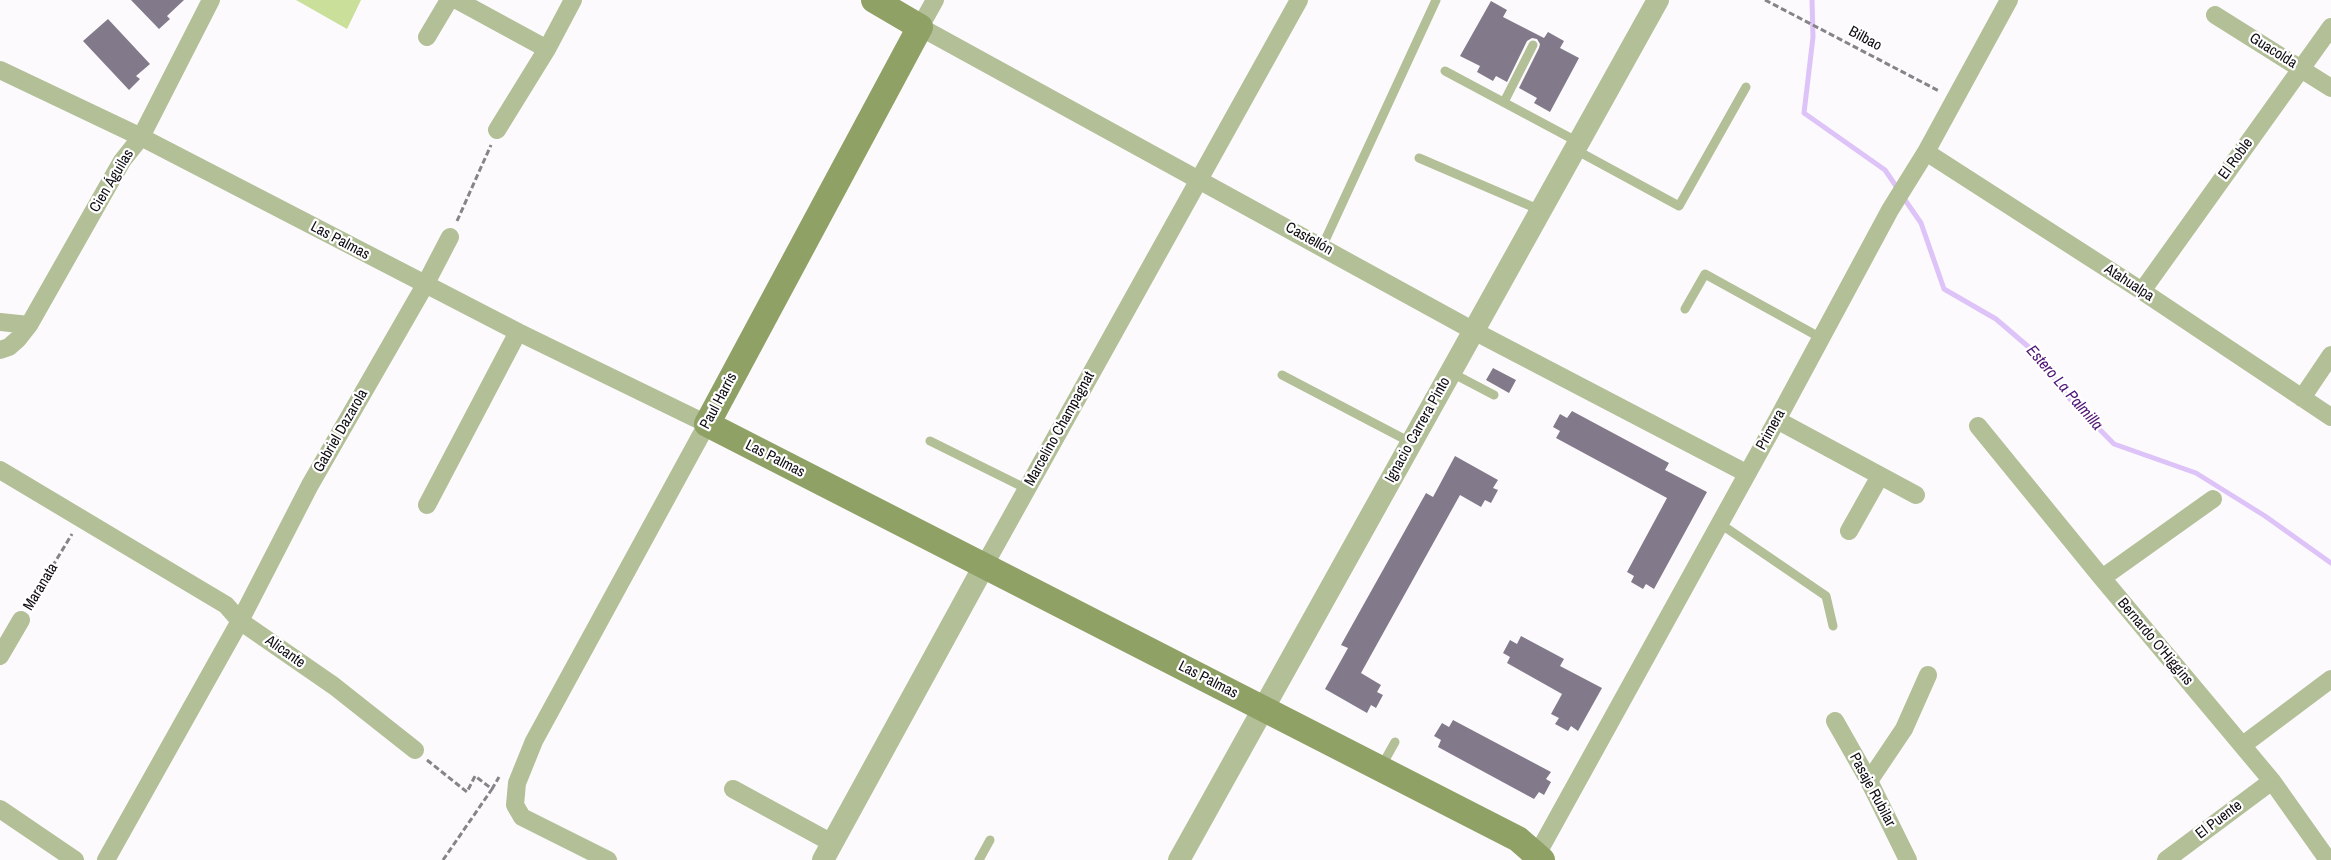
<!DOCTYPE html>
<html>
<head>
<meta charset="utf-8">
<style>
  body { margin:0 }
  canvas { display:block; background:#fcfafd }
</style>
</head>
<body>
<canvas width="2331" height="860"></canvas>
<script>
const c = document.querySelector('canvas').getContext('2d');
c.lineJoin = 'round';
function paint(path, color) { c.fillStyle = color; c.fill(path, 'evenodd'); }
const poly = rows => new Path2D(rows.map(r => 'M' + r).join(''));
function trace(path, color, width, dash) { c.strokeStyle = color; c.lineWidth = width; c.lineCap = dash ? 'butt' : 'round'; c.setLineDash(dash || []); c.stroke(path); }
function label(font, color, halo, rows, align = 'center') {
  c.font = font + ' "Archivo Narrow",sans-serif'; c.lineWidth = 4.5; c.setLineDash([]); c.textBaseline = 'middle'; c.strokeStyle = halo; c.fillStyle = color; for (const [text, x, y, turn = 0] of rows) {
    c.save(); c.translate(x, y); c.rotate((+turn || 0) * Math.PI / 180); c.textAlign = isNaN(turn) ? turn : align; if (halo) c.strokeText(text, 0, 0); c.fillText(text, 0, 0); c.restore();
  }
}
paint(poly([
  [296,0,361,0,347,29]
]), '#c9df9a');
trace(poly([
  [1812,0,1813,37,1804,113,1885,170,1898,189],
  [1903,197,1921,223,1944,289,1996,319,2038,355,2066,395,2114,444,2196,473,2265,516,2331,563]
]), '#ddc3f7', 5);
paint(poly([
  [131,0,184,0,167,16,170,19,159,29],
  [1491,1,1507,10,1503,17,1544,38,1548,32,1564,41,1560,48,1579,58,1550,112,1534,103,1537,98,1519,88,1539,48,1540,44,1537,39,1532,38,1527,41,1507,82,1496,76,1493,81,1477,72,1480,66,1460,56],
  [108,19,150,64,136,76,140,79,129,90,83,41],
  [1493,368,1516,380,1509,393,1486,380],
  [1572,411,1669,463,1665,470,1707,492,1654,589,1646,584,1643,589,1631,582,1634,576,1627,572,1667,498,1556,438,1560,431,1553,427,1560,414,1567,418],
  [1455,456,1498,480,1493,488,1498,490,1491,503,1485,500,1481,507,1460,495,1361,673,1381,685,1377,692,1383,695,1376,708,1371,705,1367,713,1325,689,1348,648,1341,645,1426,493,1433,497],
  [1521,636,1564,659,1560,666,1602,688,1578,731,1571,726,1568,731,1555,724,1559,718,1551,714,1562,694,1507,663,1510,657,1503,653,1510,640,1517,644],
  [1453,720,1551,772,1546,779,1551,782,1544,795,1539,792,1534,799,1438,747,1441,740,1434,736,1442,723,1449,727]
]), '#827a8a');
trace(poly([
  [1765,0,1939,91],
  [457,221,491,145],
  [29,605,72,534],
  [427,760,467,792,475,776,492,789,499,777],
  [443,860,492,789]
]), '#868488', 3, [6, 3]);
trace(poly([
  [1445,71,1578,142],
  [1504,102,1533,45],
  [1574,149,1679,206,1746,87],
  [1419,158,1540,210],
  [1322,247,1436,0],
  [1685,309,1705,274,1821,338],
  [1452,373,1494,395],
  [1282,375,1410,442],
  [930,441,1027,489],
  [1719,523,1826,596,1833,626],
  [1381,767,1395,742],
  [979,860,990,840]
]), '#b2bf97', 9);
trace(poly([
  [457,0,547,49],
  [935,0,920,27,1472,330,1746,473],
  [2215,15,2331,88],
  [427,37,449,0],
  [0,70,141,137,518,332,707,424,534,741,517,783,515,805,522,817,608,860],
  [497,130,547,49,573,0],
  [1926,152,2142,291,2331,417],
  [2142,291,2331,27],
  [0,322,29,325],
  [0,350,9,347,18,339,29,325,122,161,141,137,211,0],
  [2302,398,2331,355],
  [1777,420,1916,495],
  [1978,426,2102,578,2272,781,2328,860],
  [0,470,226,605,240,621,334,686,415,750],
  [427,505,518,332],
  [1849,531,1880,476],
  [984,566,1299,0],
  [2102,578,2213,499],
  [0,656,21,620],
  [1835,721,1869,781,1908,860],
  [2243,745,2331,679],
  [1869,781,1904,729,1928,675],
  [733,789,832,843],
  [0,809,75,860],
  [106,860,240,621,310,485,425,285,450,237],
  [1534,860,1777,420,1890,210,1926,152,2009,0],
  [2166,860,2272,781]
]), '#b2bf97', 18);
trace(poly([
  [823,860,984,566],
  [1179,860,1658,0]
]), '#b2bf97', 22);
trace(poly([
  [874,0,920,27,707,424,1518,839,1542,860]
]), '#8fa165', 26);
label('15px', '#0f0c12', '#fff', [
  ["Bilbao",1865,39,28],
  ["Guacolda",2273,51,32],
  ["El Roble",2236,159,-54],
  ["Cien Águilas",112,181,-59],
  ["Castellón",1309,239,29],
  ["Las Palmas",340,241,28],
  ["Atahualpa",2129,283,33],
  ["Paul Harris",719,401,-62],
  ["Marcelino Champagnat",1060,429,-61],
  ["Ignacio Carrera Pinto",1418,430,-61],
  ["Primera",1771,430,-61],
  ["Gabriel Dazarola",341,431,-60],
  ["Las Palmas",775,459,27],
  ["Maranata",41,587,-59],
  ["Bernardo O'Higgins",2155,642,50],
  ["Alicante",285,652,35],
  ["Las Palmas",1208,680,27],
  ["Pasaje Rubilar",1872,790,62],
  ["El Puente",2219,820,-37]
]);
label('italic 16px', '#4d1174', '#fff', [
  ["Estero La Palmilla",2064,388,49]
]);
</script>
</body>
</html>
